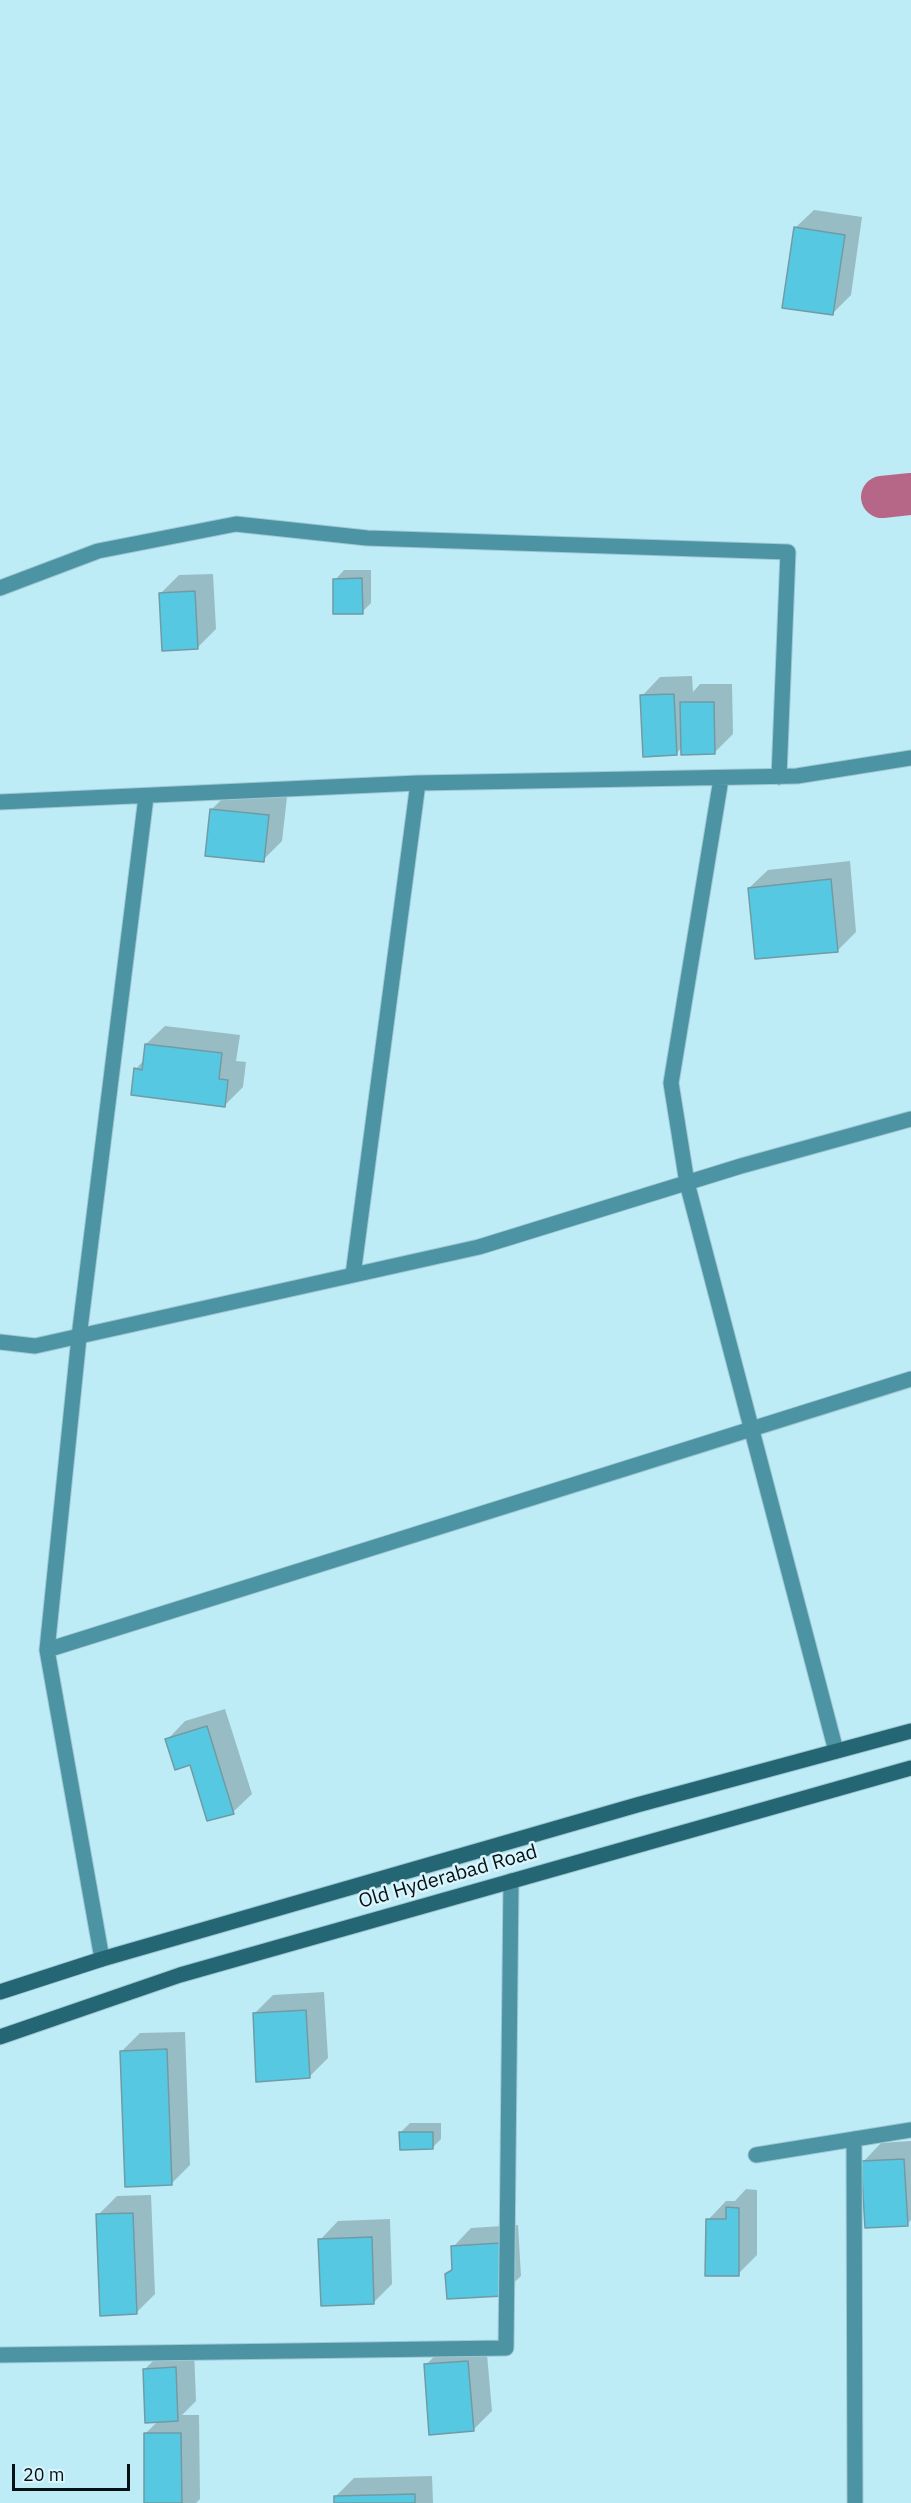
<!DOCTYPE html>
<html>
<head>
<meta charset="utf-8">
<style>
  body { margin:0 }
  #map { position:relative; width:911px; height:2503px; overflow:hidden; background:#bdebf6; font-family:"IBM Plex Sans",sans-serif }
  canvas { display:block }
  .scale { position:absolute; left:12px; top:2464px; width:118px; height:27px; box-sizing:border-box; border:3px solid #021115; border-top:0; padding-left:8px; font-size:18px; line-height:21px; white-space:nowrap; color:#021115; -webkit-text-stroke:4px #daf4fb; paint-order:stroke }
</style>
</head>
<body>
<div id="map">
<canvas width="911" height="2503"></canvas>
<div class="scale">20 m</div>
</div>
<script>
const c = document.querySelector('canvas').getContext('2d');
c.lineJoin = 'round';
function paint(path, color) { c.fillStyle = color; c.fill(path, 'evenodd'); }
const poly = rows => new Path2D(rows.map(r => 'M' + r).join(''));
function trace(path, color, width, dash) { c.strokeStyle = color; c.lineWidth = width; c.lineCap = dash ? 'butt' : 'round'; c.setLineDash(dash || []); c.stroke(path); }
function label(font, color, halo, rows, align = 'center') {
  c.font = font + ' "IBM Plex Sans",sans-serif'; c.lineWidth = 5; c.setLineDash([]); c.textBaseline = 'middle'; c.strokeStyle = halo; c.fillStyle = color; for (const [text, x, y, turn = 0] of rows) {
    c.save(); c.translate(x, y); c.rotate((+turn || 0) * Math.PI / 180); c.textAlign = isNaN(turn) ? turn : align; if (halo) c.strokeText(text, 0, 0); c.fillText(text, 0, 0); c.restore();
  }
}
paint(poly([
  [814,210,862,217,851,295,833,313,795,228],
  [344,570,371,570,371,603,362,612,335,580],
  [213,574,216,629,198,647,160,594,179,575],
  [692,676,693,692,700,684,732,684,733,734,714,753,682,747,676,754,642,696,660,677],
  [230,791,287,797,282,841,263,860,211,810],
  [850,861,856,932,838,950,749,888,768,870],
  [165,1026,240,1035,236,1061,246,1062,243,1087,224,1106,136,1069,144,1060,146,1044],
  [225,1709,252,1794,233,1812,191,1763,167,1740,185,1721],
  [324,1992,328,2058,309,2077,254,2014,273,1995],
  [185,2032,190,2165,171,2184,121,2052,140,2033],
  [410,2123,441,2123,441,2139,432,2148,401,2132],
  [911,2141,911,2220,907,2224,863,2162,881,2143],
  [746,2189,757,2190,757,2255,738,2274,708,2220,726,2201,735,2201],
  [151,2195,155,2294,136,2313,98,2215,117,2196],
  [390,2219,392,2284,374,2302,320,2240,338,2221],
  [518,2225,521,2276,502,2294,446,2274,454,2267,453,2247,471,2228],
  [486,2343,492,2411,473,2430,426,2365,444,2346],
  [194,2350,196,2401,182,2415,199,2415,200,2499,196,2503,146,2503,145,2434,158,2421,145,2369,163,2351],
  [432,2476,433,2503,336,2503,335,2497,354,2478]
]), '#0003');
trace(poly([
  [882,497,911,494]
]), '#b66787', 42);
const building = poly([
  [794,227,845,235,833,315,782,308,794,227],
  [362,578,363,614,333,614,333,579,362,578],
  [195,591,198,649,162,651,159,593,195,591],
  [674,694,677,755,643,757,640,695,674,694],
  [680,702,714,702,715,754,681,755,680,702],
  [210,809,269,815,264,862,205,856,210,809],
  [831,879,838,952,755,959,748,888,831,879],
  [145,1044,222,1053,219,1079,228,1080,225,1107,131,1095,134,1068,142,1070,145,1044],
  [207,1726,234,1814,207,1821,190,1765,175,1770,165,1739,207,1726],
  [306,2010,310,2078,256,2082,253,2013,306,2010],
  [167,2049,172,2185,125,2187,120,2051,167,2049],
  [399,2132,433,2132,433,2149,400,2150,399,2132],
  [904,2159,908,2226,865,2228,861,2161,904,2159],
  [726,2207,739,2208,739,2276,705,2276,706,2219,726,2219,726,2207],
  [133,2213,137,2314,100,2316,96,2214,133,2213],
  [372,2237,374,2304,321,2306,318,2239,372,2237],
  [500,2243,503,2296,447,2299,445,2274,452,2270,451,2246,500,2243],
  [468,2361,474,2431,429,2435,424,2364,468,2361],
  [176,2367,178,2421,145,2423,143,2369,176,2367],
  [144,2433,181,2433,182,2503,144,2503,144,2433],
  [415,2494,415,2503,334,2503,334,2496,415,2494]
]);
paint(building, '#57c8e1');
trace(building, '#709ba5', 1.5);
const street = poly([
  [0,588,98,551,236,524,367,538,788,552,779,777],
  [721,779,671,1083,687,1183,836,1751],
  [0,802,418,783,797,776,911,758],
  [353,1275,418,783],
  [0,1342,35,1346,479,1247,741,1166,911,1119],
  [47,1650,911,1379],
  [102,1959,47,1650,79,1337,146,797],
  [854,2139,855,2503],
  [756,2155,911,2130],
  [0,2355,506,2348,511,1881]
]);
const secondary = poly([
  [0,1992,102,1959,637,1805,911,1731],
  [0,2037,180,1975,911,1768]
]);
trace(street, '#9fc8d2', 17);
trace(secondary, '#9fc8d2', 17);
trace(street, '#4c93a3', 15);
trace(secondary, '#256674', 15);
label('20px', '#021115', '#daf4fb', [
  ["Old Hyderabad Road",448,1877,-16]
]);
</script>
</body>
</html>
